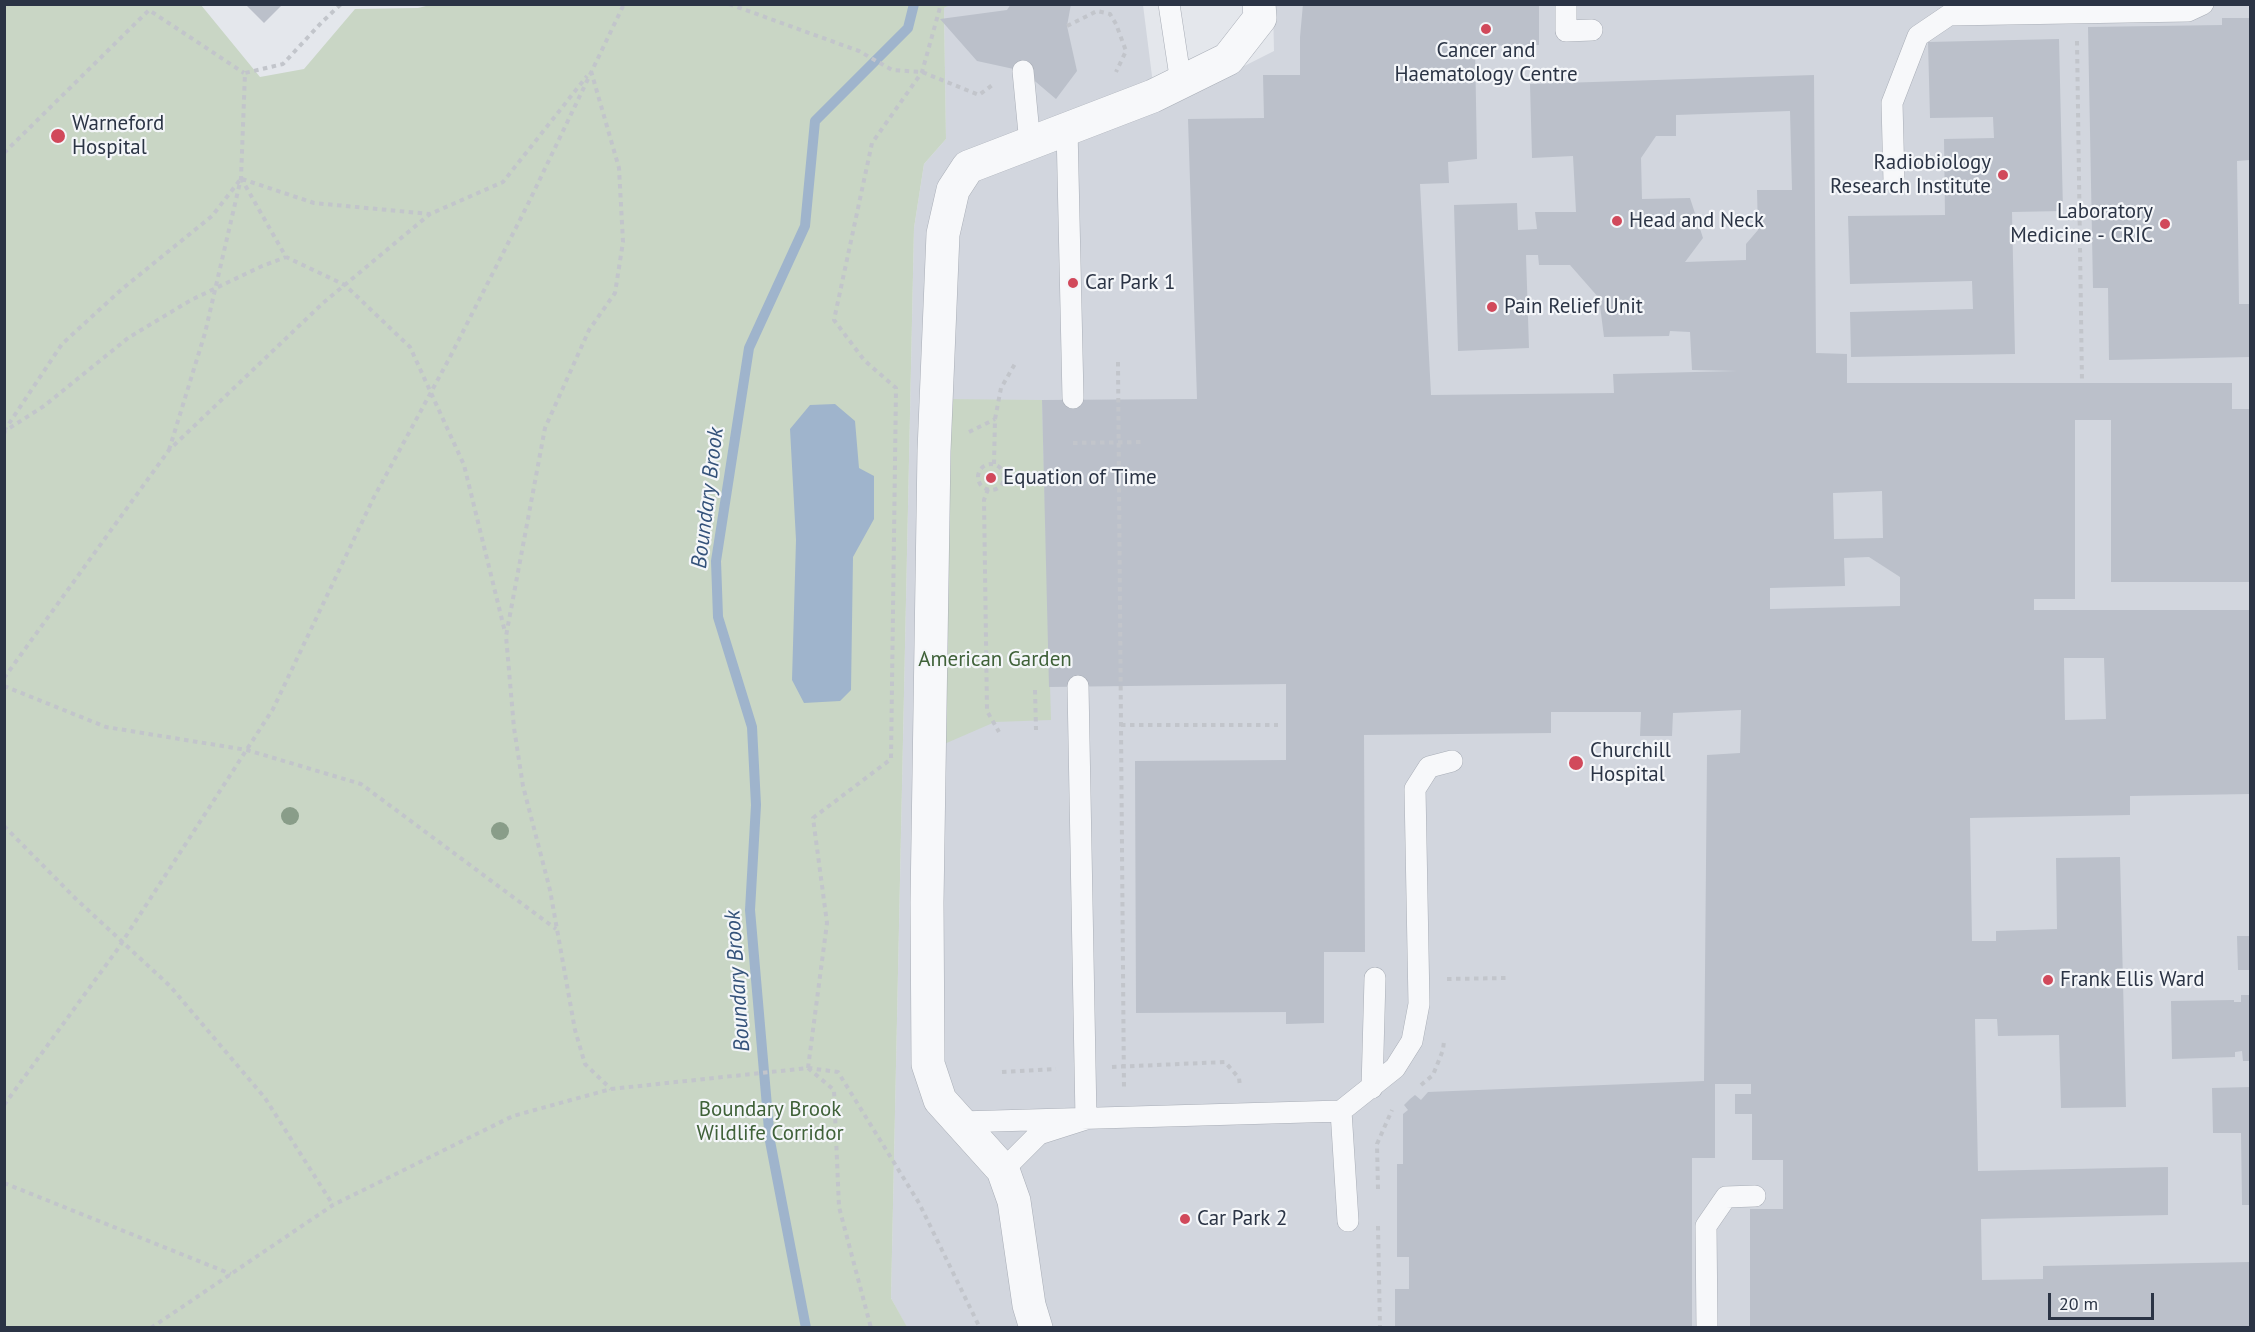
<!DOCTYPE html>
<html>
<head>
<meta charset="utf-8">
<style>
  body { margin:0 }
  #map { position:relative; width:2255px; height:1332px; overflow:hidden; background:#e4e7ec; font-family:"PT Sans",sans-serif }
  canvas { display:block }
  .frame { position:absolute; inset:0; border:6px solid #2b3445; pointer-events:none }
  .scale { position:absolute; left:2048px; top:1293px; width:106px; height:27px; box-sizing:border-box; border:3px solid #2b3445; border-top:0; padding-left:8px; font-size:18px; line-height:21px; white-space:nowrap; color:#2b3445; -webkit-text-stroke:4px #f4f6f9; paint-order:stroke }
</style>
</head>
<body>
<div id="map">
<canvas width="2255" height="1332"></canvas>
<div class="frame"></div>
<div class="scale">20 m</div>
</div>
<script>
const c = document.querySelector('canvas').getContext('2d');
c.lineJoin = 'round';
function paint(path, color) { c.fillStyle = color; c.fill(path, 'evenodd'); }
const poly = rows => new Path2D(rows.map(r => 'M' + r).join(''));
function trace(path, color, width, dash) { c.strokeStyle = color; c.lineWidth = width; c.lineCap = dash ? 'butt' : 'round'; c.setLineDash(dash || []); c.stroke(path); }
function label(font, color, halo, rows, align = 'center') {
  c.font = font + ' "PT Sans",sans-serif'; c.lineWidth = 4.5; c.setLineDash([]); c.textBaseline = 'middle'; c.strokeStyle = halo; c.fillStyle = color; for (const [text, x, y, turn = 0] of rows) {
    c.save(); c.translate(x, y); c.rotate((+turn || 0) * Math.PI / 180); c.textAlign = isNaN(turn) ? turn : align; if (halo) c.strokeText(text, 0, 0); c.fillText(text, 0, 0); c.restore();
  }
}
paint(poly([
  [950,4,1143,5,1153,84,1161,108,1274,51,1273,5,2250,5,2250,1327,907,1328,891,1298,914,228,924,164,946,139,944,8]
]), '#d2d6de');
paint(poly([
  [434,4,950,5,944,8,946,139,924,164,914,228,891,1298,907,1327,5,1327,4,5,201,5,260,77,304,69,355,9,418,8],
  [941,399,1042,400,1051,720,995,722,942,745]
]), '#c9d6c5');
paint(poly([
  [835,404,855,421,859,468,874,476,874,519,853,557,851,690,840,701,804,703,792,680,796,540,790,429,810,405]
]), '#9fb4cc');
trace(poly([
  [806,1328,770,1141,750,910,756,805,752,727,718,617,716,561,749,348,805,226,815,121,908,28,914,4]
]), '#9fb4cc', 10);
paint(poly([
  [245,4,283,4,264,23],
  [1011,4,1071,4,1067,26,1077,71,1056,99,1023,71,977,61,940,19,1007,10],
  [1303,4,1539,4,1539,45,1475,46,1477,159,1448,162,1449,183,1420,184,1431,395,1614,393,1613,374,1737,371,1692,370,1690,332,1670,331,1669,336,1604,337,1599,298,1570,265,1539,265,1538,255,1526,255,1529,348,1458,351,1454,205,1517,203,1518,230,1537,229,1535,212,1576,212,1573,156,1532,158,1530,84,1814,75,1816,353,1847,354,1847,383,2232,383,2232,409,2250,409,2250,582,2111,582,2111,420,2075,420,2075,599,2034,599,2034,610,2250,610,2250,794,2130,796,2130,815,1970,818,1972,941,1996,941,1996,931,2057,929,2056,858,2120,857,2126,1107,2061,1108,2059,1035,1998,1036,1997,1019,1975,1019,1978,1171,2168,1167,2168,1215,1981,1219,1982,1280,2043,1279,2043,1266,2250,1262,2250,1328,1750,1328,1750,1209,1783,1209,1783,1160,1752,1160,1752,1114,1735,1114,1735,1094,1751,1094,1751,1084,1715,1084,1715,1158,1692,1158,1692,1328,1395,1328,1395,1289,1409,1289,1409,1257,1397,1257,1397,1164,1403,1164,1403,1114,1408,1110,1404,1105,1410,1099,1415,1095,1421,1100,1428,1092,1704,1081,1707,755,1740,753,1741,710,1673,713,1672,736,1640,736,1641,712,1551,712,1551,733,1364,735,1365,952,1324,952,1324,1023,1286,1024,1286,1012,1136,1013,1135,761,1286,760,1286,684,1049,687,1042,400,1197,399,1188,119,1264,118,1263,75,1300,75,1300,37],
  [1790,111,1792,190,1757,190,1758,230,1746,244,1746,260,1685,262,1703,238,1690,198,1642,199,1641,158,1656,136,1676,136,1676,115],
  [1882,491,1883,538,1834,539,1833,493],
  [1869,557,1900,577,1900,606,1770,609,1770,588,1845,586,1844,558],
  [2064,658,2104,658,2106,719,2065,720],
  [2222,18,2250,18,2250,160,2237,161,2239,304,2250,304,2250,357,2109,360,2108,288,2093,288,2088,27,2222,25],
  [2059,39,2063,211,2012,212,2015,354,1851,357,1850,312,1973,309,1972,281,1850,284,1848,216,1945,215,1944,139,1994,138,1993,117,1930,118,1928,42],
  [2237,936,2250,936,2250,970,2238,970],
  [2241,995,2250,995,2250,1061,2243,1061,2242,1051,2235,1052,2235,1057,2172,1059,2171,1001,2234,1000,2234,1002,2241,1002],
  [2250,1087,2250,1205,2242,1205,2241,1133,2213,1133,2212,1088]
]), '#bbc0ca');
const lane = poly([
  [1169,4,1181,83],
  [1566,4,1566,31,1592,30],
  [1023,71,1030,144],
  [1067,128,1073,398],
  [1894,181,1892,103,1918,36,1949,15,2188,11,2203,4],
  [1372,1088,1375,978],
  [1341,1111,1348,1221],
  [960,1122,1341,1111,1395,1068,1412,1041,1419,1004,1415,789,1429,767,1452,761],
  [1003,1170,1039,1134,1086,1119,1078,686],
  [1707,1328,1706,1226,1726,1197,1755,1196]
]);
const street = poly([
  [1036,1328,1029,1305,1014,1201,1003,1170,940,1100,928,1064,927,902,934,451,943,234,953,190,968,167,1153,96,1228,59,1260,18,1259,4]
]);
trace(lane, '#a9aeb7', 22);
trace(street, '#a9aeb7', 34);
trace(poly([
  [729,4,859,51,892,70,922,72,979,95,995,83],
  [1067,26,1097,11,1110,14,1116,24,1126,51,1116,72],
  [2077,41,2082,383],
  [591,71,619,168,623,242,615,293,589,330,545,428,506,636,514,728,523,786,550,890,575,1030,585,1064,611,1089],
  [4,153,149,10,244,73],
  [241,178,286,257,345,285,410,347,464,465,505,632],
  [242,179,314,203,430,214],
  [1118,362,1124,1091],
  [4,431,62,344,122,289,212,216,240,180],
  [969,432,995,419],
  [4,434,5,431,44,406,128,338,191,300,260,267,286,257],
  [1073,443,1141,442],
  [169,450,205,333,241,178,245,73,283,64,321,23,341,4],
  [994,464,995,419,1001,388,1016,362],
  '978 477a13 13 0 1 1 26 0a13 13 0 1 1-26 0Z',
  [1005,476,1043,474],
  [988,489,984,500,987,711,999,732],
  [4,678,169,450,323,303,430,214,503,182,587,76],
  [4,686,106,727,247,750,361,784,556,929],
  [1035,690,1036,730],
  [1121,725,1278,725],
  [4,826,76,899,170,986,265,1098,333,1205],
  [1447,979,1508,978],
  [1112,1067,1225,1062,1239,1078,1240,1086],
  [808,1068,827,923,813,818,891,759,896,388,864,360,834,320,872,143,922,72,941,4],
  [808,1068,834,1090,839,1207,871,1328],
  [1002,1072,1056,1069],
  [1421,1085,1433,1075,1443,1050,1444,1041],
  [4,1105,117,950,273,709,373,499,449,359,527,206,624,4],
  [4,1183,231,1274],
  [1378,1189,1377,1144,1392,1110],
  [1378,1226,1380,1328],
  [151,1328,333,1205,513,1116,611,1089,808,1068,838,1072,919,1203,980,1328]
]), '#c2c5cb', 4, [4.5, 4.5]);
trace(lane, '#f7f8fa', 21);
trace(street, '#f7f8fa', 33);
c.fillStyle = '#899d89';
for (const [x, y] of [
  [290,816],
  [500,831]
]) { c.beginPath(); c.arc(x, y, 9, 0, 2 * Math.PI); c.fill(); }
for (const [x, y, r, color] of [
  [1486,29,6,"#d1495b"],
  [58,136,8,"#d1495b"],
  [2003,175,6,"#d1495b"],
  [1617,221,6,"#d1495b"],
  [2165,224,6,"#d1495b"],
  [1073,283,6,"#d1495b"],
  [1492,307,6,"#d1495b"],
  [991,478,6,"#d1495b"],
  [1576,763,8,"#d1495b"],
  [2048,980,6,"#d1495b"],
  [1185,1219,6,"#d1495b"]
]) { const dot = new Path2D(); dot.arc(x, y, r, 0, 2 * Math.PI); c.fillStyle = color; c.fill(dot); trace(dot, '#f4f6f9', 2); }
label('21px', '#2b3445', '#f4f6f9', [
  ["Cancer and",1486,51,"center"],
  ["Haematology Centre",1486,75,"center"],
  ["Warneford",72,124],
  ["Hospital",72,148],
  ["Radiobiology",1991,163,"right"],
  ["Research Institute",1991,187,"right"],
  ["Laboratory",2153,212,"right"],
  ["Medicine - CRIC",2153,236,"right"],
  ["Head and Neck",1629,221],
  ["Car Park 1",1085,283],
  ["Pain Relief Unit",1504,307],
  ["Equation of Time",1003,478],
  ["Churchill",1590,751],
  ["Hospital",1590,775],
  ["Frank Ellis Ward",2060,980],
  ["Car Park 2",1197,1219]
], 'left');
label('21px', '#3f6138', '#f4f6f9', [
  ["American Garden",995,660],
  ["Boundary Brook",770,1110],
  ["Wildlife Corridor",770,1134]
]);
label('italic 22px', '#34527a', '#f4f6f9', [
  ["Boundary Brook",708,498,-83],
  ["Boundary Brook",738,981,-94]
]);
</script>
</body>
</html>
